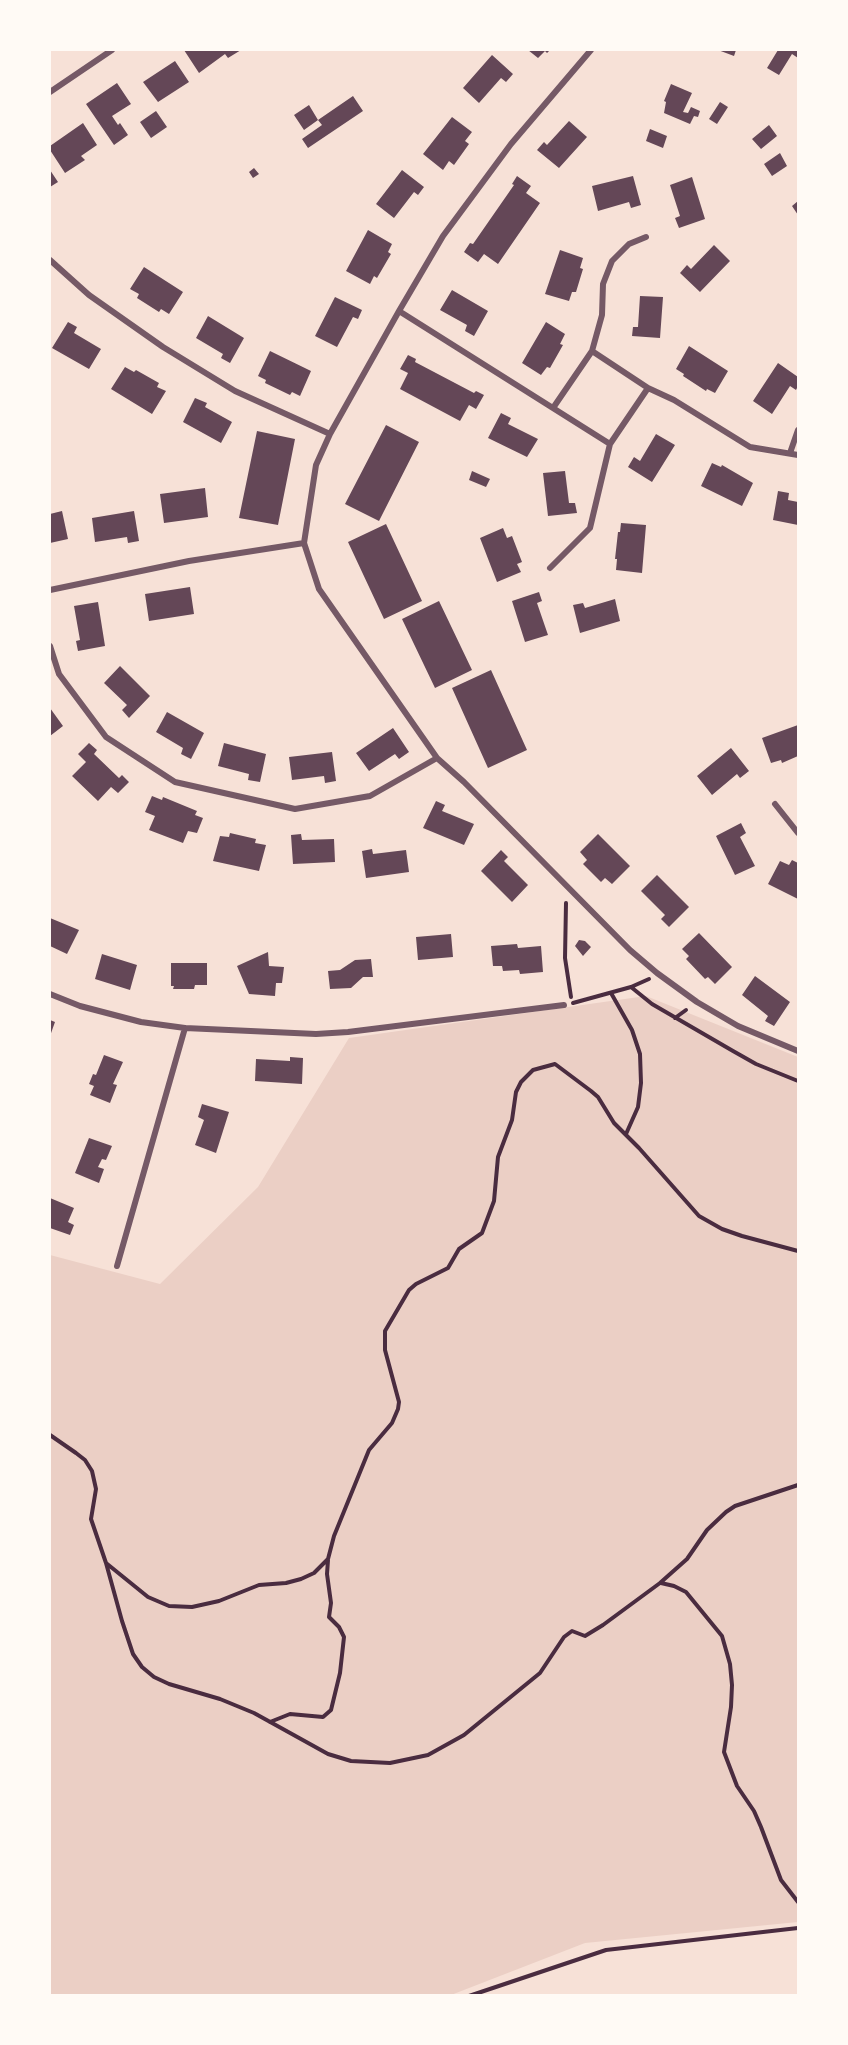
<!DOCTYPE html>
<html>
<head>
<meta charset="utf-8">
<style>
  body { margin:0 }
  #map { position:relative; width:848px; height:2045px; overflow:hidden; background:#f7e1d7; font-family:"PT Sans",sans-serif }
  canvas { display:block }
  .frame { position:absolute; inset:0; border:51px solid #fffaf5; pointer-events:none }
</style>
</head>
<body>
<div id="map">
<canvas width="848" height="2045"></canvas>
<div class="frame"></div>
</div>
<script>
const c = document.querySelector('canvas').getContext('2d');
c.lineJoin = 'round';
function paint(path, color) { c.fillStyle = color; c.fill(path, 'evenodd'); }
const poly = rows => new Path2D(rows.map(r => 'M' + r).join(''));
function trace(path, color, width, dash) { c.strokeStyle = color; c.lineWidth = width; c.lineCap = dash ? 'butt' : 'round'; c.setLineDash(dash || []); c.stroke(path); }
paint(poly([
  [646,996,798,1057,798,1922,585,1943,451,1995,50,1995,50,1255,160,1284,258,1187,349,1038]
]), '#ebcfc5');
paint(poly([
  [184,50,241,50,228,58,225,54,199,73],
  [528,50,550,50,547,53,545,51,538,58],
  [718,50,736,50,734,56],
  [778,50,798,50,798,58,792,54,779,75,767,68],
  [492,55,513,74,506,82,501,78,479,103,463,88],
  [175,61,189,82,158,102,143,82],
  [117,83,131,104,112,116,118,125,120,123,128,135,114,145,86,104],
  [671,84,692,93,683,112,688,113,691,107,700,111,698,117,694,116,690,124,664,113,666,102,664,101],
  [353,96,363,111,308,148,302,139,322,125,318,120,304,130,294,115,309,105,318,120],
  [720,102,728,107,717,124,709,119],
  [156,111,167,127,151,138,140,122],
  [452,117,472,132,465,141,469,144,454,165,449,161,443,170,423,154],
  [569,121,587,137,559,168,537,150,544,142,547,145],
  [83,123,97,145,81,156,85,160,65,173,50,150,50,146],
  [769,125,777,136,761,149,752,139],
  [650,129,667,136,663,148,646,141],
  [780,153,787,166,772,176,764,164],
  [254,168,259,174,253,178,249,172],
  [50,170,58,182,50,187],
  [402,170,424,187,418,195,414,192,394,218,376,204],
  [517,176,531,186,526,193,540,203,498,264,484,254,478,262,464,252,470,243,473,244,514,185,512,184],
  [633,176,641,205,631,208,629,202,598,211,592,186],
  [692,177,705,219,679,228,675,218,680,216,670,185],
  [798,201,798,215,792,206],
  [368,230,392,244,388,252,391,254,377,278,374,276,370,284,346,271],
  [714,245,730,261,700,292,680,273,687,265,691,269],
  [560,250,583,258,580,268,583,269,576,292,572,292,569,301,545,294],
  [144,267,183,292,169,314,161,309,159,312,137,298,139,294,130,289],
  [452,290,488,311,474,336,465,331,467,325,440,310],
  [640,296,663,297,660,338,632,336,633,327,638,327],
  [335,297,362,310,358,319,353,317,337,347,315,336],
  [208,316,244,338,230,363,221,358,223,354,196,338],
  [68,322,77,327,74,333,101,349,89,369,52,348],
  [546,322,565,334,560,344,563,345,550,368,547,367,541,375,522,363],
  [689,346,728,371,715,393,707,389,706,391,683,376,684,374,676,369],
  [270,351,311,371,300,396,292,392,290,395,265,383,266,380,258,376],
  [408,355,416,359,415,362,474,393,476,391,484,395,476,409,469,405,460,421,400,389,408,373,400,369],
  [778,363,798,377,798,386,796,390,790,386,772,414,753,401],
  [125,367,134,372,136,370,159,383,157,387,166,391,152,414,111,389],
  [195,398,207,403,205,407,232,422,221,443,183,422],
  [501,413,511,418,508,424,538,439,527,457,488,438],
  [386,425,419,442,379,521,345,504],
  [257,431,295,439,278,525,239,518],
  [656,434,675,445,652,482,628,467,634,457,640,461],
  [712,463,721,467,722,465,753,483,742,506,701,486],
  [472,471,490,479,486,487,469,480],
  [565,471,569,503,575,503,577,513,548,516,543,473],
  [205,488,208,517,164,523,160,494],
  [778,491,789,493,788,500,798,502,798,525,773,520],
  [62,511,68,539,50,543,50,514],
  [134,511,139,541,128,543,127,537,95,542,92,518],
  [621,523,646,525,642,573,616,570,617,559,615,559,618,532,620,532],
  [386,524,422,601,384,619,348,542],
  [503,528,507,538,512,536,522,562,517,564,521,572,497,582,480,538],
  [190,587,194,614,149,621,145,594],
  [539,592,542,601,537,603,548,635,525,642,512,601],
  [615,599,620,621,580,633,573,605,583,603,585,608],
  [439,601,472,670,435,688,402,619],
  [98,602,105,646,78,651,76,641,80,640,74,606],
  [120,666,150,696,129,718,122,710,127,705,104,683],
  [491,670,527,750,488,768,452,688],
  [50,708,63,726,50,736],
  [167,712,204,733,191,759,181,754,183,748,156,732],
  [798,725,798,756,782,763,781,760,771,763,762,738],
  [393,728,409,752,399,759,395,754,369,771,356,753],
  [89,743,97,750,94,754,119,778,122,775,129,782,118,793,111,787,98,801,72,776,86,762,78,754],
  [224,743,266,754,260,782,248,780,249,774,218,766],
  [731,748,749,771,740,778,737,774,712,795,697,776],
  [332,752,336,781,325,783,324,776,292,780,289,757],
  [152,796,162,800,163,797,197,811,195,815,203,818,197,833,188,831,183,843,149,830,155,816,145,812],
  [436,801,445,805,442,811,474,824,464,845,423,828],
  [741,823,746,833,740,837,755,866,735,875,716,836],
  [230,833,256,839,255,843,266,845,259,871,213,861,220,836,229,837],
  [301,834,302,840,334,839,335,862,293,864,291,835],
  [598,834,630,866,612,884,605,878,601,882,583,864,587,860,580,852],
  [372,849,373,854,406,850,409,872,366,878,362,851],
  [501,850,508,857,504,861,528,885,512,902,481,871],
  [792,860,798,863,798,899,768,884,780,861,789,865],
  [657,875,689,907,669,927,661,919,665,915,641,891],
  [50,918,79,930,67,954,50,946],
  [699,933,732,967,715,984,708,977,705,979,686,959,689,956,682,949],
  [451,934,453,957,418,960,416,937],
  [579,940,585,941,591,947,583,956,575,946],
  [517,944,518,948,541,946,543,972,520,974,519,970,503,971,502,966,493,966,491,946],
  [268,952,269,966,284,967,282,983,276,983,275,996,249,994,237,966],
  [102,954,137,965,130,990,95,979],
  [371,959,373,977,363,977,351,988,330,989,328,971,340,970,355,960],
  [171,963,207,963,207,985,195,985,194,989,173,989,174,986,171,986],
  [755,976,790,1002,774,1026,765,1021,768,1016,742,995],
  [50,1020,55,1022,50,1036],
  [104,1055,123,1062,113,1084,117,1085,110,1103,90,1095,94,1086,89,1084,93,1074,96,1075],
  [290,1057,303,1058,302,1084,255,1081,256,1059,290,1061],
  [202,1104,229,1112,216,1153,195,1145,204,1120,198,1117],
  [89,1138,112,1146,106,1160,102,1159,98,1167,104,1169,99,1183,75,1173],
  [50,1198,74,1208,68,1222,74,1225,70,1235,50,1228]
]), '#644757');
trace(poly([
  [566,903,565,958,571,997],
  [631,987,652,1004,733,1051,756,1064,798,1081],
  [611,993,632,1030,640,1054,641,1083,638,1107,626,1134],
  [573,1003,631,987,649,979],
  [675,1018,686,1010],
  [798,1251,742,1236,722,1229,699,1216,639,1148,614,1123,598,1097,591,1091,555,1064,533,1070,521,1082,516,1092,512,1120,498,1157,494,1201,482,1233,459,1249,448,1268,416,1284,409,1290,385,1331,385,1350,399,1402,398,1409,392,1423,369,1450,334,1536,328,1559,314,1573,301,1579,286,1583,259,1585,219,1601,192,1607,169,1606,148,1597,106,1563,122,1621,133,1654,142,1667,154,1677,169,1684,220,1699,254,1713,328,1754,351,1761,390,1763,428,1755,464,1735,540,1673,564,1637,572,1631,585,1636,603,1625,660,1583,687,1559,707,1530,726,1512,735,1506,798,1485],
  [50,1435,76,1453,85,1460,92,1471,96,1489,91,1519,106,1563],
  [661,1583,674,1586,686,1592,722,1636,730,1664,732,1685,731,1707,724,1752,737,1786,754,1811,761,1827,781,1880,798,1902],
  [270,1722,290,1714,323,1717,331,1710,340,1673,344,1637,339,1627,329,1617,331,1603,327,1574,328,1560],
  [469,1996,606,1950,798,1928]
]), '#4a2c40', 4);
trace(poly([
  [591,50,511,144,443,236,399,311,330,434,316,465,304,543,319,589,437,758,464,782,630,950,657,973,697,1002,738,1026,798,1051],
  [50,92,112,50],
  [50,260,89,295,163,347,235,391,330,434],
  [399,311,610,444],
  [592,351,648,388,674,400,750,447,798,455],
  [553,408,592,351,602,315,603,284,612,261,629,244,646,237],
  [790,453,798,430],
  [550,568,590,528,610,444,648,388],
  [50,590,189,561,304,543],
  [50,646,59,674,106,737,175,782,295,809,370,796,437,758],
  [775,804,798,833],
  [50,994,80,1006,141,1022,185,1028,316,1034,348,1032,564,1005],
  [117,1266,185,1028]
]), '#755966', 6);
</script>
</body>
</html>
